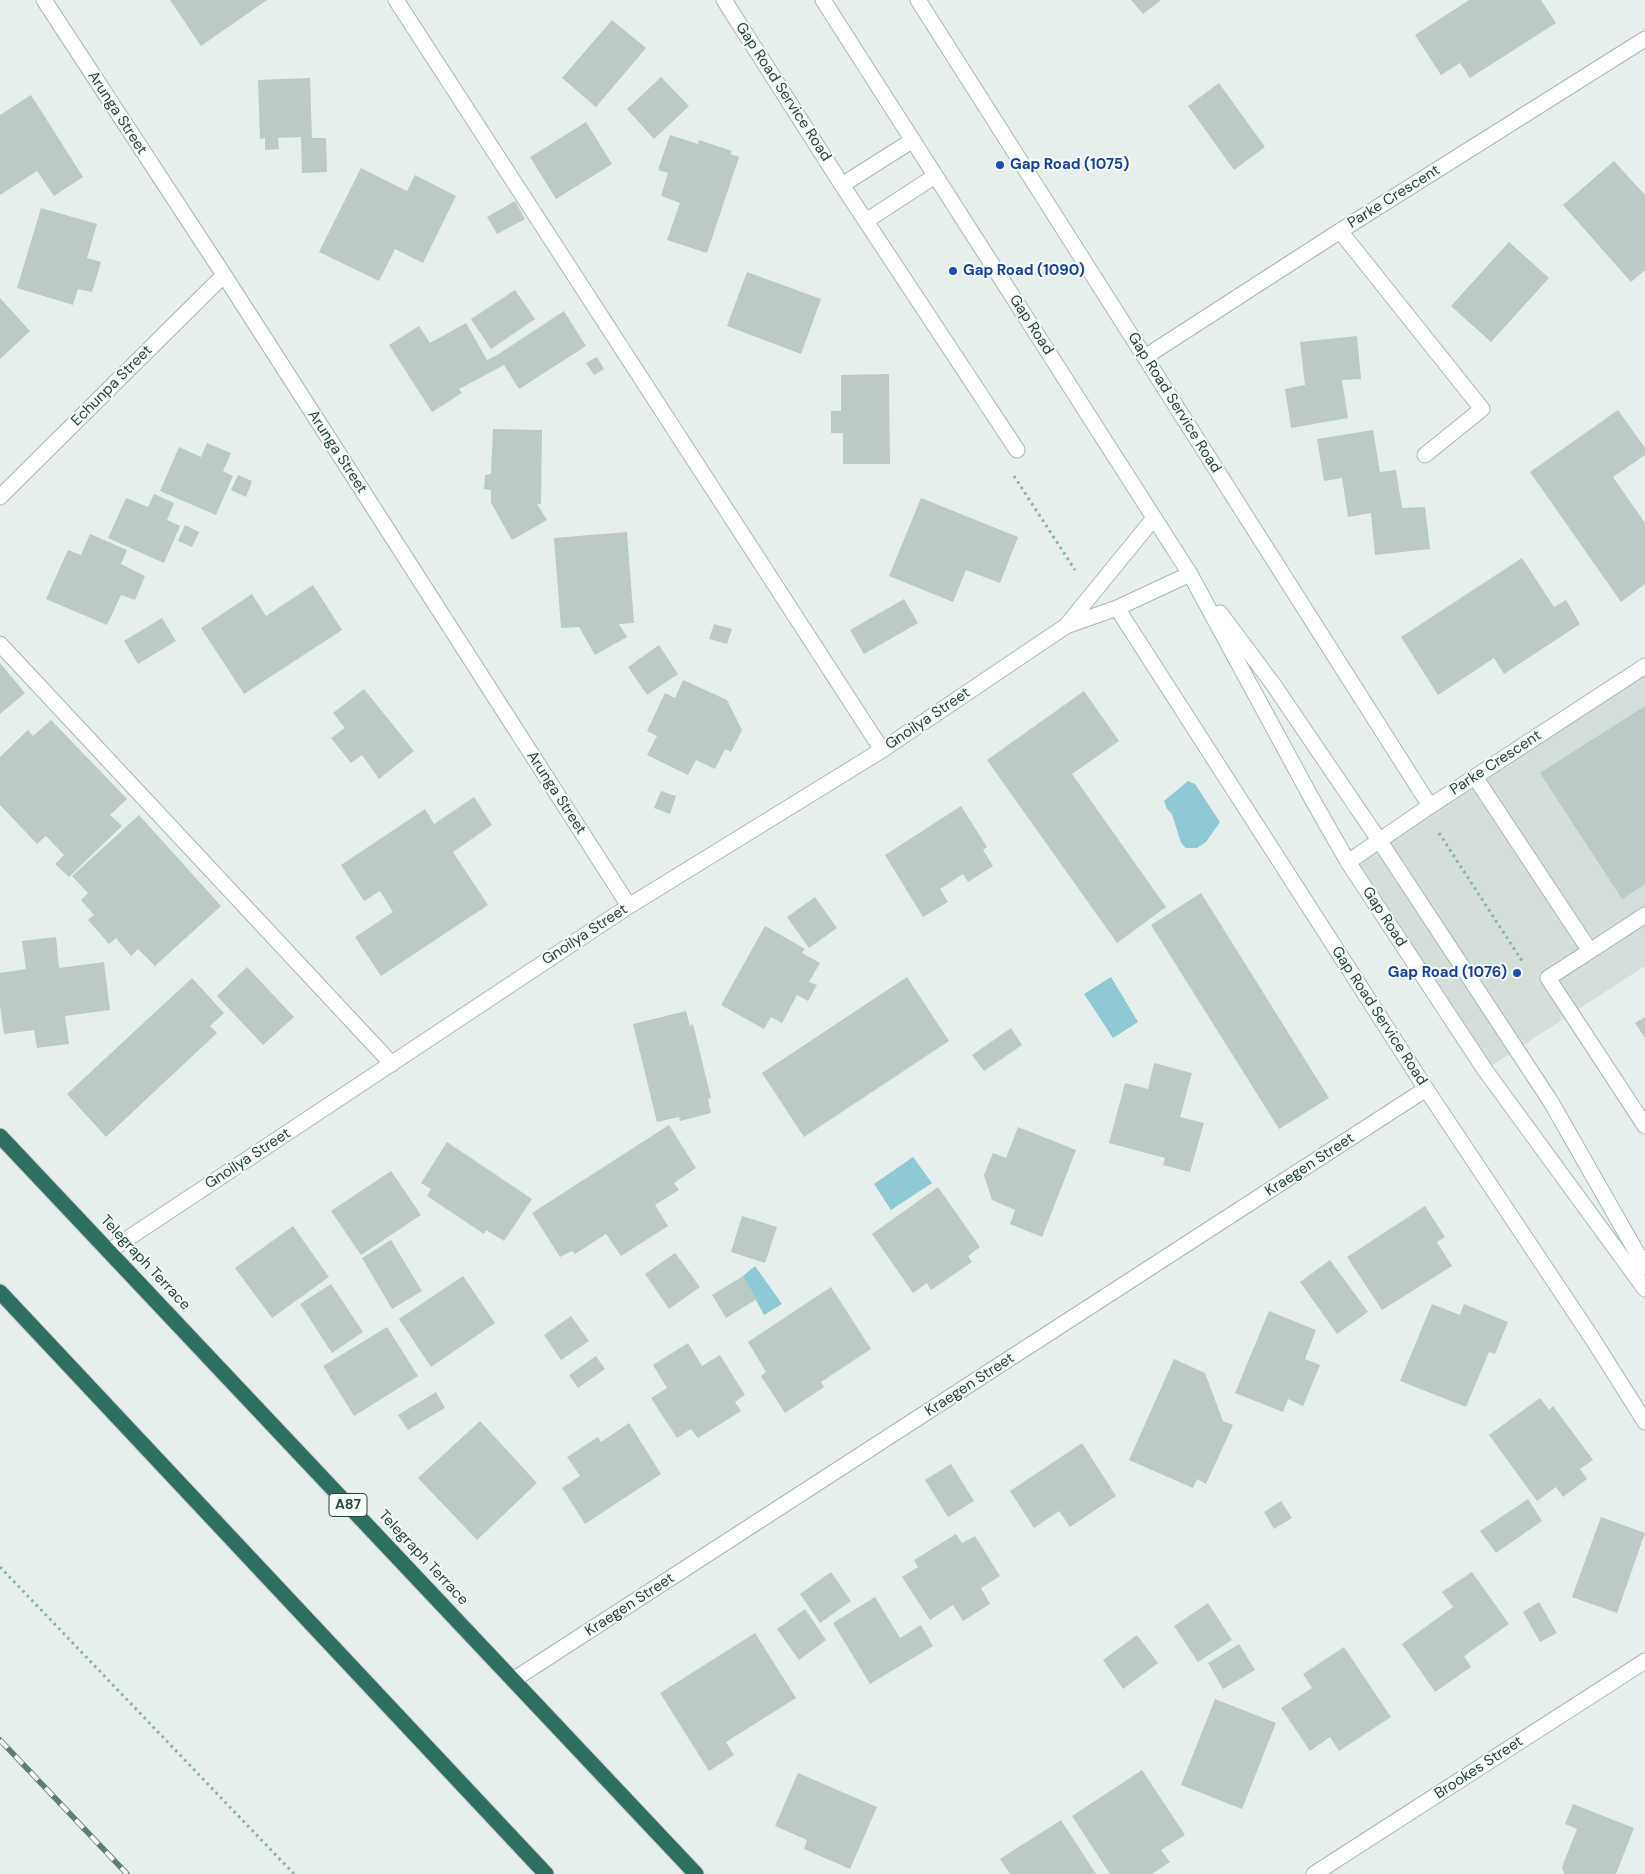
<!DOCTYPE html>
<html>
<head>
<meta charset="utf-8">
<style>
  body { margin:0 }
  canvas { display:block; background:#e6efeb }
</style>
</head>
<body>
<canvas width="1645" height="1874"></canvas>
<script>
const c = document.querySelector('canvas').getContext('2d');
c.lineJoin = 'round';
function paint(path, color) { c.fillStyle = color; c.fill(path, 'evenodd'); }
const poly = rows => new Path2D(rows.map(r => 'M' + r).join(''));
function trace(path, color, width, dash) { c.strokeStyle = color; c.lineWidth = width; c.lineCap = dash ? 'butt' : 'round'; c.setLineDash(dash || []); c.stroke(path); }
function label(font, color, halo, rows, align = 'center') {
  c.font = font + ' "DM Sans",sans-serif'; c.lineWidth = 4; c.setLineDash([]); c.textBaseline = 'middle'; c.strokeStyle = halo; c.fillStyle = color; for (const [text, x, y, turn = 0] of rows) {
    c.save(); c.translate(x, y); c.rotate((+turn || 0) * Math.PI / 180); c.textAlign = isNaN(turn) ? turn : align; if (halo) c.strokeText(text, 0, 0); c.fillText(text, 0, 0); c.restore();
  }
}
paint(poly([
  [1645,666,1645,966,1485,1070,1348,862]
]), '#d4dfda');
paint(poly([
  [1188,781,1195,784,1220,822,1206,842,1197,848,1186,848,1181,843,1172,814,1167,809,1164,801],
  [1111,977,1138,1022,1113,1038,1084,994],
  [913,1157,932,1183,891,1210,874,1184],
  [755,1266,782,1304,764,1315,743,1276]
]), '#8ec9d4');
paint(poly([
  [170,0,267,0,201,46],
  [1131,0,1161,0,1143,14],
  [1469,0,1541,0,1556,23,1470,78,1460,63,1441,75,1415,35],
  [612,20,646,48,596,107,562,78],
  [661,77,689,106,654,139,627,109],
  [310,78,312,138,326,138,327,172,302,173,301,137,278,138,279,149,265,150,265,138,260,139,258,80],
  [1219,83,1265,147,1234,170,1188,106],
  [31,95,83,177,54,196,37,171,0,195,0,115],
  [586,122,612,164,556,199,530,157],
  [670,135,698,144,699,140,732,151,730,154,739,157,707,253,667,240,680,203,661,196,668,173,658,170],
  [1614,161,1645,195,1645,270,1631,282,1563,205],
  [361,168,407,191,415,175,456,196,423,263,395,249,379,281,319,252],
  [515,201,525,219,497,234,487,217],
  [41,208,97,224,87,258,101,262,92,292,78,289,73,305,17,288],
  [1509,242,1549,278,1491,342,1451,306],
  [747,272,821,299,801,354,727,326],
  [515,290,535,319,491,349,471,319],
  [0,298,30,331,0,359],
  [564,311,586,346,519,389,504,365,459,389,462,393,432,412,389,345,419,326,430,343,466,323,487,360,497,355],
  [1357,336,1361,379,1342,380,1348,418,1291,428,1285,389,1305,385,1300,342],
  [597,357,604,369,594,375,586,363],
  [889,374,890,464,843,464,843,433,831,433,831,411,841,411,841,375],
  [1618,410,1645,448,1645,455,1613,477,1645,523,1645,584,1621,602,1530,472],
  [493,429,542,430,541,504,537,504,547,520,512,540,491,503,491,490,484,489,485,475,491,474],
  [1373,430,1380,472,1396,470,1402,508,1425,507,1430,549,1375,555,1371,513,1348,517,1342,478,1324,481,1317,439],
  [207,443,231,453,223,471,233,476,216,515,160,491,179,447,201,457],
  [238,475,252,481,246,497,231,490],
  [154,494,174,503,167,520,180,526,164,563,108,538,126,498,148,507],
  [921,498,1018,537,1000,583,966,570,953,602,889,576],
  [185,525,199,532,192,547,178,541],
  [627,532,634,623,619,624,627,637,595,655,579,627,561,628,554,538],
  [90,534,127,550,121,564,145,576,135,600,121,595,107,625,46,599,68,550,81,555],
  [1522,558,1554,607,1566,600,1580,624,1504,674,1494,658,1438,695,1401,637],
  [313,585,342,630,244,694,201,628,252,594,266,616],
  [904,599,918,623,864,654,850,630],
  [162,618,176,641,138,664,124,641],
  [714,624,732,629,727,644,709,639],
  [659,645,678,674,647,695,628,667],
  [0,663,25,693,0,714],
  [683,680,727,700,742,730,731,752,725,749,715,769,696,760,688,775,647,755,657,736,647,731,665,693,675,698],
  [364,689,414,751,379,779,362,755,351,763,331,738,345,728,333,713],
  [1084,691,1119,741,1072,774,1166,907,1117,943,987,760],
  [1645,706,1645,884,1622,899,1540,773],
  [51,720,127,799,110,815,122,826,69,877,55,864,64,855,46,836,37,844,0,805,0,757,28,730,33,736],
  [661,791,676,796,670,814,654,808],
  [474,797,492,825,453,852,488,905,381,976,355,937,393,912,380,891,364,901,341,865,425,809,434,824],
  [961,806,987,847,983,850,993,866,968,882,963,874,940,889,948,902,923,917,885,855],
  [139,815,221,906,155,966,138,949,131,956,116,938,109,944,88,920,94,915,81,900,88,893,72,876],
  [1201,893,1329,1098,1279,1129,1151,925],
  [815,897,837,928,809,948,787,917],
  [765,926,805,949,802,953,820,963,809,982,817,985,808,1001,797,995,782,1023,771,1017,764,1029,721,1005],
  [56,937,59,968,104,962,110,1010,65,1016,69,1044,37,1048,34,1030,4,1034,0,1006,0,973,26,969,22,941],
  [247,967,294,1017,263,1045,217,996],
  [907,977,949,1041,804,1137,762,1073],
  [192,978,224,1013,210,1026,217,1033,106,1137,67,1094],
  [686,1011,690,1026,693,1024,711,1098,708,1099,711,1113,680,1121,679,1117,657,1122,633,1024],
  [1645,1017,1645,1038,1635,1023],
  [1011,1028,1022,1045,984,1071,972,1055],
  [1154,1063,1192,1073,1180,1117,1204,1123,1190,1172,1163,1165,1165,1158,1109,1143,1125,1083,1148,1089],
  [669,1125,696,1168,674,1183,679,1190,655,1205,668,1226,621,1256,606,1234,575,1254,572,1251,560,1257,532,1213],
  [1018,1127,1076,1150,1042,1237,1010,1224,1015,1210,992,1200,984,1175,993,1153,1006,1158],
  [447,1142,532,1199,504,1241,486,1230,484,1234,427,1196,431,1189,421,1183],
  [391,1171,421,1215,361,1255,331,1211],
  [938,1187,980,1247,968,1256,972,1262,931,1290,927,1283,913,1293,872,1234],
  [1425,1206,1445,1237,1437,1242,1452,1266,1382,1310,1347,1257],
  [742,1216,777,1227,765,1263,731,1252],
  [293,1226,329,1277,272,1318,235,1268],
  [391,1240,422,1291,392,1309,362,1258],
  [675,1253,700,1287,669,1309,645,1274],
  [1330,1260,1368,1312,1337,1334,1300,1282],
  [463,1276,495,1323,431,1367,399,1319],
  [743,1276,757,1299,726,1318,712,1295],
  [331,1284,363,1332,332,1353,300,1304],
  [831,1287,871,1349,821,1382,824,1387,785,1413,761,1376,766,1372,748,1342],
  [1432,1304,1460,1315,1464,1304,1508,1322,1495,1354,1489,1352,1466,1407,1400,1381],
  [1269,1311,1316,1330,1305,1359,1320,1365,1303,1406,1288,1399,1283,1412,1235,1393],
  [571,1316,589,1341,561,1360,544,1335],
  [387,1327,418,1376,354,1416,323,1366],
  [688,1343,702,1366,720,1355,745,1395,735,1402,741,1411,698,1438,691,1429,677,1438,651,1398,667,1388,653,1365],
  [596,1356,605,1369,578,1388,569,1375],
  [1174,1359,1205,1373,1223,1421,1233,1425,1206,1484,1197,1479,1193,1488,1129,1460],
  [436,1392,445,1408,408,1430,398,1415],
  [1540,1398,1549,1410,1553,1406,1593,1460,1580,1469,1587,1479,1563,1497,1556,1487,1537,1501,1489,1435],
  [480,1421,537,1483,477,1540,418,1478],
  [629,1423,661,1474,585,1524,562,1488,580,1476,567,1457,598,1437,601,1442],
  [1082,1443,1116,1496,1070,1527,1059,1511,1034,1528,1010,1491],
  [951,1464,974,1501,948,1517,925,1480],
  [1528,1499,1542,1521,1496,1553,1480,1531],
  [1281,1501,1292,1518,1274,1529,1264,1512],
  [1601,1517,1645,1533,1617,1613,1572,1597],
  [956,1534,962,1543,975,1536,1000,1576,981,1588,990,1604,963,1621,953,1605,930,1620,902,1577,918,1567,914,1560],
  [831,1572,851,1601,820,1623,800,1594],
  [1472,1572,1509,1624,1464,1656,1471,1667,1435,1692,1402,1644,1453,1607,1442,1592],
  [875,1597,900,1638,921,1625,933,1646,870,1684,833,1623],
  [1539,1602,1557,1633,1540,1642,1523,1612],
  [1208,1603,1232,1640,1198,1662,1174,1626],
  [805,1609,826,1640,799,1660,777,1629],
  [755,1633,796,1698,726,1742,734,1755,709,1771,660,1693],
  [1137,1635,1158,1663,1123,1689,1103,1660],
  [1239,1644,1255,1670,1223,1689,1208,1663],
  [1344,1647,1391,1717,1339,1751,1330,1737,1310,1751,1281,1708,1312,1688,1303,1674],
  [1215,1699,1276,1723,1242,1809,1181,1785],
  [1142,1770,1185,1835,1161,1850,1170,1862,1152,1874,1110,1874,1072,1816],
  [798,1773,877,1807,850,1869,804,1849,807,1840,775,1826],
  [1573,1804,1634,1828,1616,1874,1564,1874,1562,1867,1577,1829,1565,1824],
  [1061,1820,1096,1874,1010,1874,1000,1859]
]), '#bbcac4');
const minor = poly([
  [44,0,224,275,629,906],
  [396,0,882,750],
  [724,0,842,185,1017,450],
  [823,0,1190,574,1312,799,1348,862,1485,1070,1645,1289],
  [918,0,1430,806],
  [842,185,913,140],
  [866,221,935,176],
  [1340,231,1482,409,1425,455],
  [1145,357,1340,231,1645,39],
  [0,497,224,275],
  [1117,608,1426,1089,1592,1338,1645,1422],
  [1220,613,1273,684,1379,840,1551,1102,1645,1267],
  [1066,626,1154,518],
  [0,644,392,1064],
  [1475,777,1590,951,1548,978,1645,1126],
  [1348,862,1424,810,1645,666],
  [1590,951,1645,915],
  [109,1251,629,906,882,750,1066,626,1117,608,1190,574],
  [513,1680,1426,1089],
  [1314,1874,1645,1661]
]);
const highway = poly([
  [0,1136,696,1874],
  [0,1292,546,1874]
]);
trace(minor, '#a8b8b2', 17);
trace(highway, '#c2cac8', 17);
trace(poly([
  [1014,476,1075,570],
  [1439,833,1524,964],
  [0,1567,294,1874]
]), '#86b3a5', 3, [2.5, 4]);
trace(minor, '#fff', 15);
trace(highway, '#2f6f62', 15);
const rail = poly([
  [0,1740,127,1874]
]);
trace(rail, '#5f7d75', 5.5);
trace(rail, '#f7fbf9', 4, [11]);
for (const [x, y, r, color] of [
  [1000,165,5,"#1a4fb4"],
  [953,271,5,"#1a4fb4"],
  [1517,973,5,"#1a4fb4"]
]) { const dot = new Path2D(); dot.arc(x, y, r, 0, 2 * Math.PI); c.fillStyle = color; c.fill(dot); trace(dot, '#f7fbf9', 2); }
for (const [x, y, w] of [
  [348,1505,38]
]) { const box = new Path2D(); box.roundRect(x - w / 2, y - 11.5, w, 23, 4); c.fillStyle = '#f7fbf9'; c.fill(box); trace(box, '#24423a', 1); }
label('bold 14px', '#24423a', null, [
  ["A87",348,1505]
]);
label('15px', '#24423a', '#f7fbf9', [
  ["Gap Road Service Road",783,92,57],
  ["Arunga Street",117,113,57],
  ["Parke Crescent",1394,197,-32],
  ["Gap Road",1031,325,57],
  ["Echunpa Street",112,386,-45],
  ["Gap Road Service Road",1174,403,58],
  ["Arunga Street",337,452,57],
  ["Gnoilya Street",928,719,-34],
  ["Parke Crescent",1496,763,-33],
  ["Arunga Street",556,793,57],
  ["Gap Road",1384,917,57],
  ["Gnoilya Street",585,935,-33],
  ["Gap Road Service Road",1379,1016,57],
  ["Gnoilya Street",248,1159,-33],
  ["Kraegen Street",1310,1165,-33],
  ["Telegraph Terrace",145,1263,47],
  ["Kraegen Street",970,1385,-33],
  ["Telegraph Terrace",423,1558,47],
  ["Kraegen Street",630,1605,-33],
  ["Brookes Street",1479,1768,-33]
]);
label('bold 15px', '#164399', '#f7fbf9', [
  ["Gap Road (1075)",1010,165],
  ["Gap Road (1090)",963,271],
  ["Gap Road (1076)",1507,973,"right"]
], 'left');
</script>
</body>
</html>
